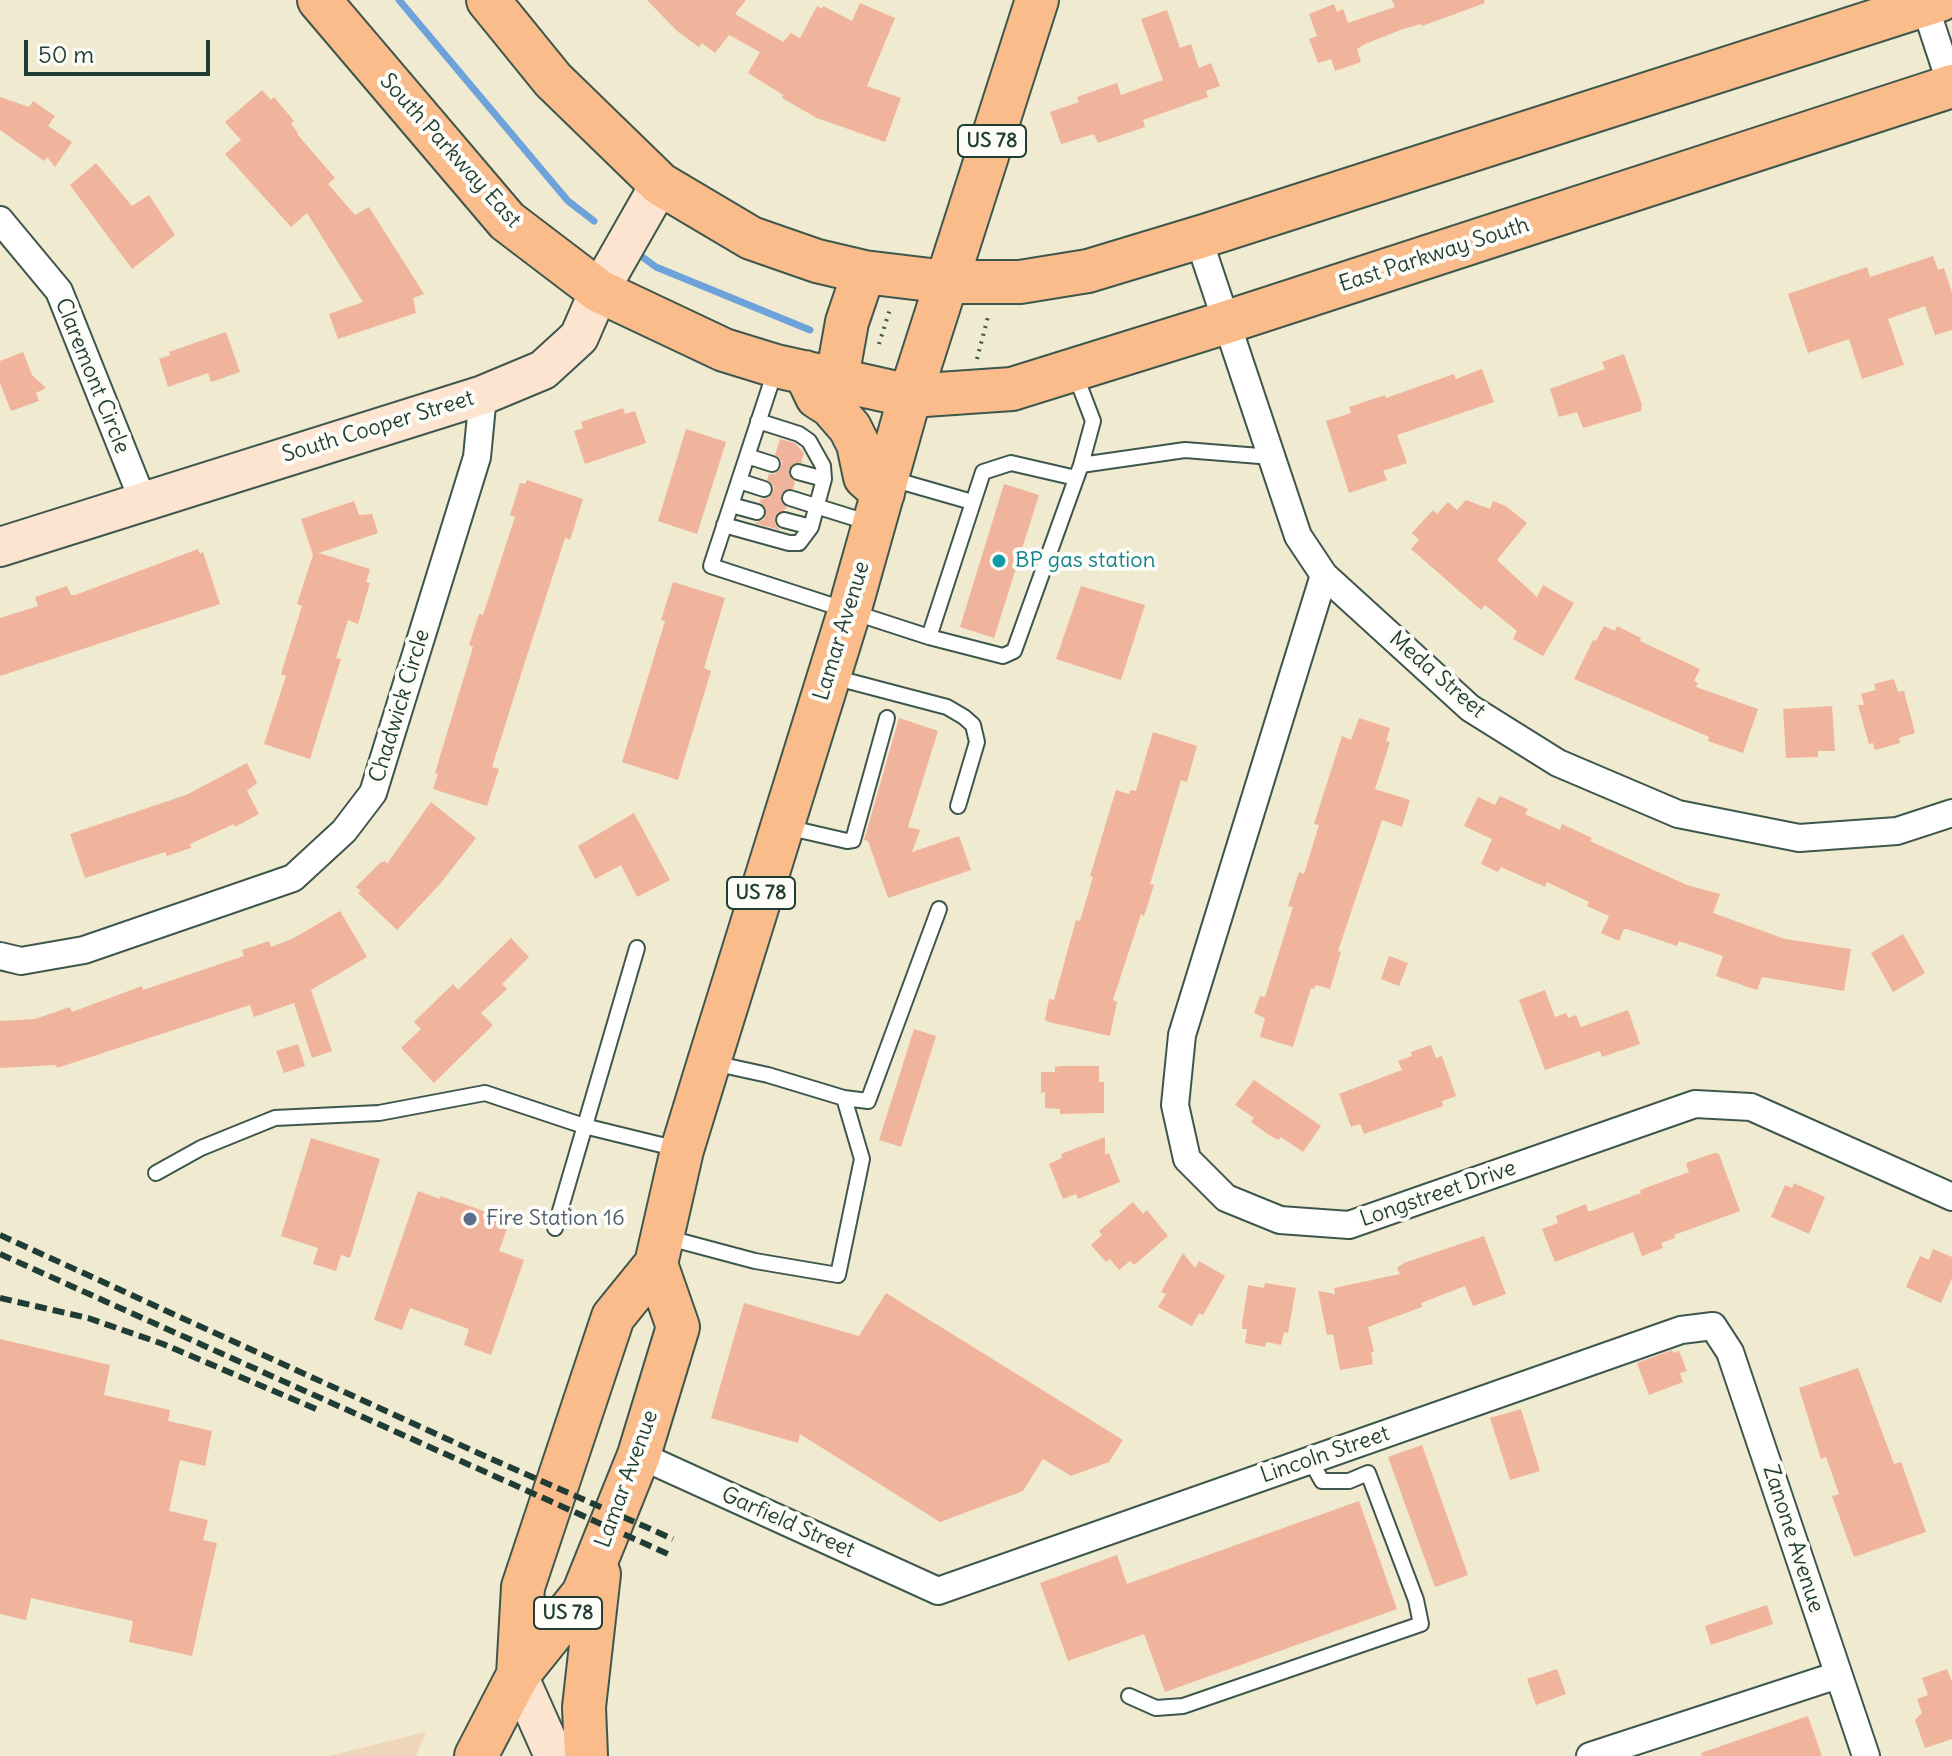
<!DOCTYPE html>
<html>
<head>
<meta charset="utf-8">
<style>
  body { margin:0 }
  #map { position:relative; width:1952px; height:1756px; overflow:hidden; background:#f0ead1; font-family:Delius,sans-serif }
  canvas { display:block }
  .scale { position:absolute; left:24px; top:40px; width:186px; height:36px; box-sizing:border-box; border:4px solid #1f3d34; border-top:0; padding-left:10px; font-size:24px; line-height:28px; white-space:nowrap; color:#1f3d34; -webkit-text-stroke:6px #fdfcf7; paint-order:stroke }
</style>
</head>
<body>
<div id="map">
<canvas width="1952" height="1756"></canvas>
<div class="scale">50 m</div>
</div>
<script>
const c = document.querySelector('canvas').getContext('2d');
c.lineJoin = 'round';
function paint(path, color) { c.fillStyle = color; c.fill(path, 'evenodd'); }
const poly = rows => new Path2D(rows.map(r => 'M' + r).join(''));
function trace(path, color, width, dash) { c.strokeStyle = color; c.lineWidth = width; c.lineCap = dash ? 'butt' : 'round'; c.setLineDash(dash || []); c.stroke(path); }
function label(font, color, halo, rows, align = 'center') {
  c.font = font + ' Delius,sans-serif'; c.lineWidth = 8; c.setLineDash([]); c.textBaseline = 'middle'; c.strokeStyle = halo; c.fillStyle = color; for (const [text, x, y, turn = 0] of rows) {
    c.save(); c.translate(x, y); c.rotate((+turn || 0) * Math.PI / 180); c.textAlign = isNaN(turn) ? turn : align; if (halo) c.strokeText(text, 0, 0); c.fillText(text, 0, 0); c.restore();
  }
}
paint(poly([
  [426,1732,416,1756,329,1756]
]), '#efd6bb');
trace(poly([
  [399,0,568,201,594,221],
  [641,256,656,267,810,330]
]), '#6da2da', 7);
paint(poly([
  [647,0,746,0,735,14,783,42,791,33,800,38,817,6,822,9,823,6,852,21,860,3,895,18,867,86,901,98,885,142,817,118,782,98,783,95,748,73,760,52,729,35,715,53,702,43,699,47,677,31],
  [1392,0,1484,0,1485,3,1422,26,1421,24,1403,29,1365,44,1357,49,1361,62,1335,71,1331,59,1318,63,1309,39,1317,36,1309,14,1334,4,1337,12,1343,9,1348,23,1395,7],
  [1167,10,1180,48,1191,44,1199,68,1211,63,1220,86,1206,91,1208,97,1143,120,1145,127,1098,143,1094,134,1061,144,1050,112,1079,102,1077,97,1117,83,1121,95,1163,80,1141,19],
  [262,90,271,100,274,97,294,121,291,124,298,133,297,134,335,178,328,184,355,215,369,207,424,294,413,298,416,313,338,339,329,314,363,302,307,213,291,227,225,154,241,140,225,122],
  [0,97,29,107,33,101,55,116,48,126,72,142,55,167,47,157,44,161,0,130],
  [96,163,132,206,149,195,175,235,132,269,70,185],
  [1933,256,1938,270,1944,268,1952,293,1952,330,1935,335,1925,306,1888,319,1904,365,1862,379,1849,339,1808,353,1788,294,1867,267,1870,277],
  [226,332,240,372,211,382,208,373,168,387,159,359,170,355,169,352],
  [23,352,32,375,46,388,36,393,39,401,11,411,0,383,0,361],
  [1624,354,1642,405,1641,411,1583,428,1577,412,1559,417,1550,389,1605,369,1602,362],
  [1482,369,1494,402,1397,435,1407,463,1383,471,1387,480,1349,493,1326,421,1351,413,1349,407,1385,395,1386,398,1454,374,1456,379],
  [623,408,625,414,635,411,646,443,585,464,574,431,583,428,581,422],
  [686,429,726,442,697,534,658,521],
  [780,439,795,443,804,453,801,463,795,463,789,469,789,475,795,482,793,489,787,489,781,494,781,501,787,508,775,517,775,523,780,530,754,523,763,520,766,515,766,509,760,502,761,499,767,498,773,493,774,486,767,480,769,474,775,474,781,468,782,461,775,455],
  [527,480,583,499,570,540,565,538,523,668,492,767,499,769,487,806,433,789,438,774,435,773,473,647,469,645,479,614,483,615,515,517,510,515,520,483,525,484],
  [1004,484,1039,495,994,638,960,627],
  [1466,500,1490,509,1493,501,1506,506,1527,523,1497,560,1537,597,1543,585,1574,603,1543,656,1513,639,1517,631,1485,605,1481,610,1411,549,1419,540,1412,533,1433,510,1437,514,1448,502,1457,510],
  [354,501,359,515,372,514,378,533,319,553,370,569,366,582,370,583,358,624,348,620,336,658,341,659,310,759,264,744,286,676,281,674,302,606,297,604,313,555,301,519],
  [198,549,200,554,203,552,220,604,0,676,0,618,38,606,35,597,67,586,71,595,75,595],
  [673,582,725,598,704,668,711,671,678,780,622,762,665,621,661,620],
  [1081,586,1145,605,1121,680,1056,659],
  [1604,626,1615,631,1617,626,1641,638,1640,641,1700,669,1694,681,1698,683,1696,687,1758,709,1743,753,1708,741,1709,737,1574,679,1593,640,1596,641],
  [1894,679,1898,692,1904,691,1915,733,1899,738,1900,743,1875,750,1873,743,1869,744,1858,705,1864,705,1861,694,1876,690,1874,684],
  [1832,706,1835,751,1818,751,1818,757,1786,758,1783,709],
  [899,718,938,731,908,827,920,830,912,852,959,836,971,870,888,898,868,841,864,840],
  [1359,718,1390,728,1386,741,1390,742,1375,789,1410,800,1402,827,1382,820,1338,951,1341,952,1330,989,1316,985,1314,989,1311,988,1293,1047,1260,1037,1265,1018,1254,1013,1260,996,1265,997,1293,907,1288,906,1299,872,1304,874,1319,825,1314,824,1342,736,1351,740],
  [1153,732,1197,746,1187,782,1181,780,1150,884,1154,885,1144,916,1141,914,1113,1000,1117,1002,1110,1036,1049,1022,1045,1020,1049,999,1054,1000,1076,920,1080,921,1093,877,1090,876,1116,790,1129,794,1131,790,1136,791],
  [247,763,257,783,247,791,259,814,235,827,234,824,190,844,191,848,167,856,165,852,85,878,70,834,186,795],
  [1500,796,1528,809,1525,814,1560,830,1562,824,1592,838,1590,841,1638,863,1687,885,1720,894,1713,913,1785,939,1851,949,1844,991,1762,977,1757,990,1716,976,1723,956,1679,941,1677,946,1627,929,1624,929,1619,941,1601,933,1609,916,1587,906,1589,902,1547,882,1545,887,1501,867,1498,872,1481,864,1492,839,1464,826,1478,797,1495,805],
  [431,802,476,838,440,884,397,930,358,893,361,891,356,887,380,863,385,861,387,864],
  [634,813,670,880,637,897,621,865,595,879,578,846],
  [340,911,367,957,311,990,332,1051,312,1058,294,1003,254,1017,250,1005,57,1068,56,1065,0,1068,0,1021,35,1019,70,1007,72,1012,142,986,143,990,244,956,242,950,269,941,271,947,294,938],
  [1903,934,1925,973,1893,992,1871,953],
  [511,938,529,957,502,984,507,989,481,1013,493,1025,434,1083,401,1048,421,1029,414,1022,453,984,458,990],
  [1389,956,1408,963,1399,986,1381,979],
  [1545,990,1555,1017,1566,1013,1568,1018,1576,1015,1581,1027,1628,1010,1640,1044,1602,1057,1600,1051,1545,1070,1519,1000],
  [914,1029,936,1036,901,1147,879,1140],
  [298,1044,305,1066,284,1073,276,1051],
  [1431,1045,1436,1058,1442,1056,1456,1096,1442,1101,1443,1106,1364,1134,1360,1124,1351,1127,1339,1094,1402,1070,1398,1061,1412,1056,1411,1052],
  [1060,1066,1099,1066,1099,1082,1104,1082,1104,1113,1060,1114,1060,1109,1045,1108,1045,1092,1041,1093,1041,1072,1055,1072,1055,1067],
  [1254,1080,1321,1126,1303,1152,1281,1137,1278,1140,1269,1135,1251,1122,1254,1118,1235,1105],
  [1105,1137,1105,1155,1109,1153,1120,1182,1078,1199,1076,1194,1063,1199,1049,1164,1062,1158,1061,1154],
  [311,1138,380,1159,350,1258,341,1255,336,1271,313,1264,318,1248,281,1236],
  [1715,1153,1719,1154,1740,1211,1674,1235,1675,1238,1661,1243,1663,1248,1642,1256,1633,1232,1555,1262,1542,1229,1558,1223,1556,1216,1586,1204,1588,1211,1591,1211,1641,1193,1640,1190,1689,1172,1686,1165,1688,1162],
  [1794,1183,1825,1197,1809,1234,1771,1217,1785,1185,1792,1188],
  [418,1191,440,1199,440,1196,510,1220,499,1251,524,1260,491,1355,464,1345,469,1329,410,1308,402,1330,374,1320],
  [1133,1202,1143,1214,1147,1210,1168,1236,1134,1265,1130,1261,1119,1270,1110,1259,1106,1262,1091,1245,1102,1235,1099,1231],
  [1484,1236,1506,1294,1473,1306,1465,1286,1421,1303,1422,1307,1373,1325,1368,1327,1374,1352,1371,1352,1373,1364,1340,1370,1333,1334,1327,1335,1318,1291,1335,1294,1334,1288,1400,1274,1397,1268,1404,1263],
  [1933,1249,1952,1257,1952,1278,1941,1303,1906,1287,1920,1256,1929,1260],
  [1183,1253,1195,1268,1199,1261,1225,1276,1203,1315,1199,1313,1192,1326,1158,1307,1166,1294,1161,1292],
  [1265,1283,1296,1288,1288,1333,1284,1332,1281,1345,1266,1342,1265,1347,1245,1343,1247,1329,1242,1329,1242,1324,1248,1285,1264,1288],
  [886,1293,1123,1440,1109,1462,1071,1476,1043,1459,1023,1491,940,1522,800,1434,798,1443,711,1418,744,1303,859,1336],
  [0,1339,110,1365,104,1395,170,1410,168,1421,212,1431,205,1466,180,1460,169,1511,208,1520,203,1540,217,1543,192,1656,129,1642,133,1621,31,1598,26,1620,0,1614],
  [1672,1350,1673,1353,1679,1351,1687,1371,1680,1373,1683,1382,1649,1395,1637,1363],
  [1858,1368,1894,1464,1901,1462,1926,1532,1854,1557,1832,1496,1839,1494,1826,1457,1821,1459,1799,1388],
  [1521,1409,1540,1471,1510,1480,1490,1418],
  [1422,1445,1468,1575,1435,1587,1388,1457],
  [1359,1501,1397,1609,1165,1692,1144,1634,1068,1661,1040,1583,1117,1555,1127,1584],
  [1767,1605,1773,1624,1711,1645,1705,1626],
  [1557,1669,1566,1694,1536,1705,1527,1679],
  [1947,1669,1952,1682,1952,1739,1925,1748,1915,1720,1922,1713,1917,1699,1928,1695,1922,1678],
  [1808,1716,1822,1756,1702,1756,1701,1753]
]), '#f0b39c');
const lane = poly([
  [776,368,711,566,929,637,1003,656,1014,651,1081,465,1093,421,1075,374],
  [758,421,799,434,809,441,823,466,824,479,811,527,784,520],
  [747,456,772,464],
  [1081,465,1185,450,1272,457],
  [798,472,824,479],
  [892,479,972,502],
  [739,481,764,489],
  [790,498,870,523],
  [731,505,757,512],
  [724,525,789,543,799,543,811,527],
  [929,637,983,472,1011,463,1076,478],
  [833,677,947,707,964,717,973,725,977,742,958,806],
  [786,827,847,841,853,840,887,718],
  [844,1098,868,1101,939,909],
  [156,1173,201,1148,275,1118,379,1113,485,1093,584,1126,678,1149],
  [555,1228,637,948],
  [665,1237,755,1261,838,1275,862,1159,844,1098,768,1075,713,1063],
  [1129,1696,1156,1708,1183,1706,1421,1624,1416,1600,1368,1473,1349,1481,1322,1481,1310,1460]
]);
const street = poly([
  [1923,0,1952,88],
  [0,220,59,291,143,501],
  [1198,237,1298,536,1324,575,1470,708,1558,763,1678,814,1799,838,1897,831,1952,813],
  [1324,575,1182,1035,1175,1105,1187,1159,1226,1198,1280,1220,1349,1225,1695,1104,1751,1107,1952,1197],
  [0,956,21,961,84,950,293,878,344,831,373,793,477,457,483,395],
  [639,1455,938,1591,1681,1330,1713,1326,1730,1352,1866,1756],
  [1590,1756,1838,1675]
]);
const secondary = poly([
  [0,547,483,395,543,370,579,337,599,291,660,184],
  [518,1675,554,1756]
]);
const primary = poly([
  [319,0,507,221,599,291,724,350,776,366,910,396,1012,389,1227,322,1952,86],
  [488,0,553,80,660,184,751,238,817,261,864,272,947,282,1020,282,1088,271,1207,235,1940,0],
  [805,372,817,397,831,406,850,428,858,444,865,477,883,493],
  [837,378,847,322,864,272],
  [518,1675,523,1587,613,1317,656,1264,682,1150,709,1062,849,612,910,396,1037,0],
  [476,1756,518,1675,583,1594,639,1455,678,1327,656,1264],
  [586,1756,584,1707,599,1574]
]);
trace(lane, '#3e574c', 18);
trace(street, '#3e574c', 30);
trace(secondary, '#3e574c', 42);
trace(primary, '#3e574c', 46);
trace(poly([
  [879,344,890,309],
  [977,359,989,313]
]), '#3e574c', 4, [2, 6]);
trace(lane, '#fff', 14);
trace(street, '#fff', 26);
trace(secondary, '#fde4d1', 38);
trace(primary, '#fabc8b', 42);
trace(poly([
  [0,1235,478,1453,673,1539],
  [0,1254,668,1554],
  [0,1298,88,1318,163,1344,316,1409]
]), '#1f3d34', 6, [12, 6]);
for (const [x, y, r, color] of [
  [999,561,8,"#0f9aa8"],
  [470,1219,8,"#5c6f8a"]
]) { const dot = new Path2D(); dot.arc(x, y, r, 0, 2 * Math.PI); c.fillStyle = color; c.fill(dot); trace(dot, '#fdfcf7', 3); }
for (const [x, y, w] of [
  [992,141,68],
  [761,893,68],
  [568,1613,68]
]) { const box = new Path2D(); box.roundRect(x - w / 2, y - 16, w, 32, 6); c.fillStyle = '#fdfcf7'; c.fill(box); trace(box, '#1f3d34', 2); }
label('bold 20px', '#1f3d34', null, [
  ["US 78",992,141],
  ["US 78",761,893],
  ["US 78",568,1613]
]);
label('22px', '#1f3d34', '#fdfcf7', [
  ["South Parkway East",450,151,48],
  ["East Parkway South",1434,255,-18],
  ["Claremont Circle",92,376,68],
  ["South Cooper Street",378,427,-17],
  ["Lamar Avenue",842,631,-73],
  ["Meda Street",1437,675,41],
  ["Chadwick Circle",400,706,-73],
  ["Longstreet Drive",1438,1194,-19],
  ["Lincoln Street",1325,1455,-19],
  ["Lamar Avenue",627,1479,-70],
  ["Garfield Street",788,1523,24],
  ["Zanone Avenue",1793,1539,72]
]);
label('22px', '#0d838f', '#fdfcf7', [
  ["BP gas station",1015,561]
], 'left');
label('22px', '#4e5e75', '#fdfcf7', [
  ["Fire Station 16",486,1219]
], 'left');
</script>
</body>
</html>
